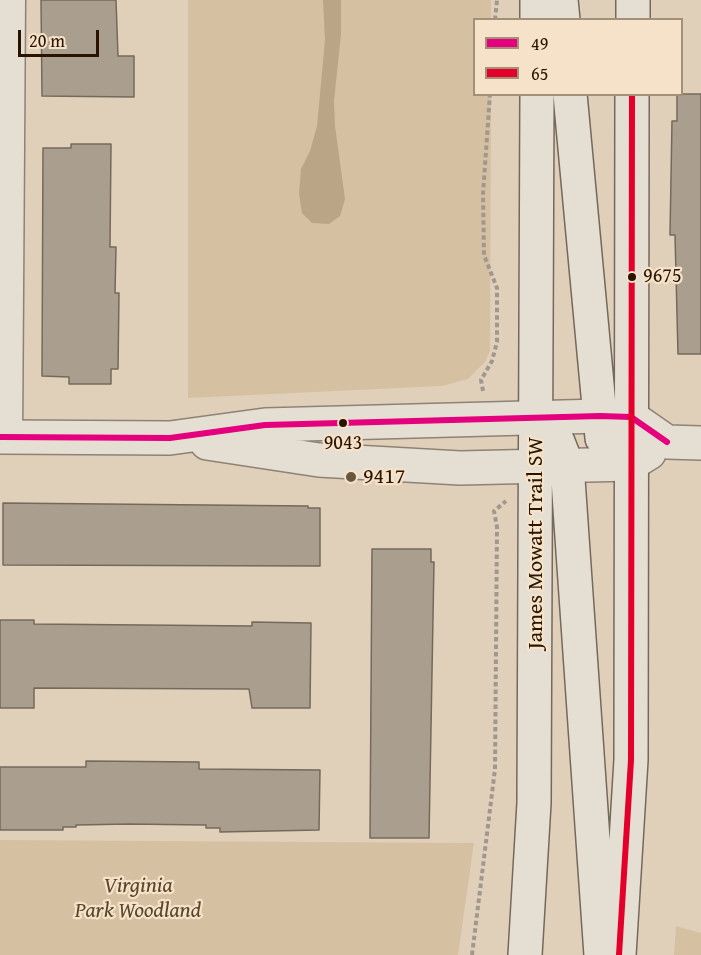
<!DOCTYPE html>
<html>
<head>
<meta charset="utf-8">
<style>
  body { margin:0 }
  #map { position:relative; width:701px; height:955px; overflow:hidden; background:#e0d0ba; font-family:"Gentium Book Plus",serif }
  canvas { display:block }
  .legend { position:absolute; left:473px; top:18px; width:210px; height:78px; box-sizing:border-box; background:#f5e2c8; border:2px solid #a39078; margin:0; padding:8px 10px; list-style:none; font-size:18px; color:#281400 }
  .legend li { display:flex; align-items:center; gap:12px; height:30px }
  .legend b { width:30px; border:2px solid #a39078 }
  .scale { position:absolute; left:18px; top:30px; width:81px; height:27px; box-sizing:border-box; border:3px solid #281400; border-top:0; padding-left:8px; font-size:18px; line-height:21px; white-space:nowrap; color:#281400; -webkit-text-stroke:4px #f5e2c8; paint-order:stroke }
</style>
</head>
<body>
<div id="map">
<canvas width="701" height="955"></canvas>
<ul class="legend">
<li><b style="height:8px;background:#e5007d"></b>49</li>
<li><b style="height:8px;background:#e4002b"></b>65</li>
</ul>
<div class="scale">20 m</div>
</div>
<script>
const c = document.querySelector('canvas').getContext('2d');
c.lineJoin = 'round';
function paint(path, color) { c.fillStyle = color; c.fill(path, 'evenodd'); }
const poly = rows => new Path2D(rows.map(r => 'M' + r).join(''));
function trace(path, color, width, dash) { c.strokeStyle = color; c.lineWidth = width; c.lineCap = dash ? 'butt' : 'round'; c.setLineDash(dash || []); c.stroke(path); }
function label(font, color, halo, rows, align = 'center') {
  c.font = font + ' "Gentium Book Plus",serif'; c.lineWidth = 4.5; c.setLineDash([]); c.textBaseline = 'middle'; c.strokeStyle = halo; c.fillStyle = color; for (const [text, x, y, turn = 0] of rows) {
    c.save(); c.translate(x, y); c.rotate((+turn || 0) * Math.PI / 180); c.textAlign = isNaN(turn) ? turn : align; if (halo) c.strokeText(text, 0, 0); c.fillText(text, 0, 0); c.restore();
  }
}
paint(poly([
  [188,0,491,0,491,19,474,20,474,94,491,95,490,351,485,362,468,379,442,386,188,398],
  [0,840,474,843,458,955,0,955],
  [676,926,701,933,701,955,674,955]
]), '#d6c0a2');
paint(poly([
  [323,0,341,0,341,34,334,101,335,126,345,199,340,216,329,224,312,223,302,213,299,194,301,169,310,151,317,126,325,40]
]), '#bba587');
const building = poly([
  [41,0,116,0,118,56,134,56,134,97,42,96,41,0],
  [677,94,701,94,701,354,678,354,675,235,670,235,672,121,677,121,677,94],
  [71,144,111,144,110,247,116,247,115,293,119,293,118,369,111,369,111,384,69,384,69,377,42,376,43,148,71,148,71,144],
  [3,503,308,506,308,508,320,508,320,566,3,565,3,503],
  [372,549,431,549,431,562,434,562,429,838,370,838,372,549],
  [0,620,34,620,34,624,252,626,252,622,311,623,310,708,252,708,249,689,34,688,34,708,0,708,0,620],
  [86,761,199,762,199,769,320,770,319,830,220,832,220,828,206,828,206,825,129,824,76,825,76,827,63,827,63,830,0,830,0,767,86,767,86,761]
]);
paint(building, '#aa9e8f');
trace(building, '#74695b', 1.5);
const minor = poly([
  [7,437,10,0]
]);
const tertiary = poly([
  [0,437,170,438,265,425,600,416,631,417,667,442],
  [667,442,701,443],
  [207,443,319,460,460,468,631,464,649,453]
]);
const secondary = poly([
  [561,0,563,20],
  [537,20,537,0],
  [633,20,633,0],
  [570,94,602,438,631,464],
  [536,417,558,442,567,465,601,955],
  [525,955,534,803,537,94],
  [619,955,631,760,632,94]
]);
trace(minor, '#8e8274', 33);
trace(tertiary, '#8e8274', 36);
trace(secondary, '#74695b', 36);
trace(poly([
  [495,20,497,0],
  [483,391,481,380,492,361,497,342,497,288,484,255,483,194,490,94],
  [472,955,495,769,497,527,494,511,506,501]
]), '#a0988e', 4, [4.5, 3]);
trace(minor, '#e5ded3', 30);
trace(tertiary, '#e5ded3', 33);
trace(secondary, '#e5ded3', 33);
trace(poly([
  [0,437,170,438,265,425,600,416,631,417,667,442]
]), '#e5007d', 6);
trace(poly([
  [619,955,631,760,632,94]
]), '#e4002b', 6);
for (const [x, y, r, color] of [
  [632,277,5,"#281400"],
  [343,423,5,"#281400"],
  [351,477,6,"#685641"]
]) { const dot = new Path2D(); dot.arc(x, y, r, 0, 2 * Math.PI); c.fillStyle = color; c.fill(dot); trace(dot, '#f5e2c8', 2); }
label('20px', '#281400', '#f5e2c8', [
  ["9675",643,277],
  ["9043",343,444,"center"]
], 'left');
label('22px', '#281400', '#f5e2c8', [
  ["9417",363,477]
], 'left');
label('22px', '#281400', '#f5e2c8', [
  ["James Mowatt Trail SW",536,543,-90]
]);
label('italic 22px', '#5a442b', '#f5e2c8', [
  ["Virginia",138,886],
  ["Park Woodland",138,911]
]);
</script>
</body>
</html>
